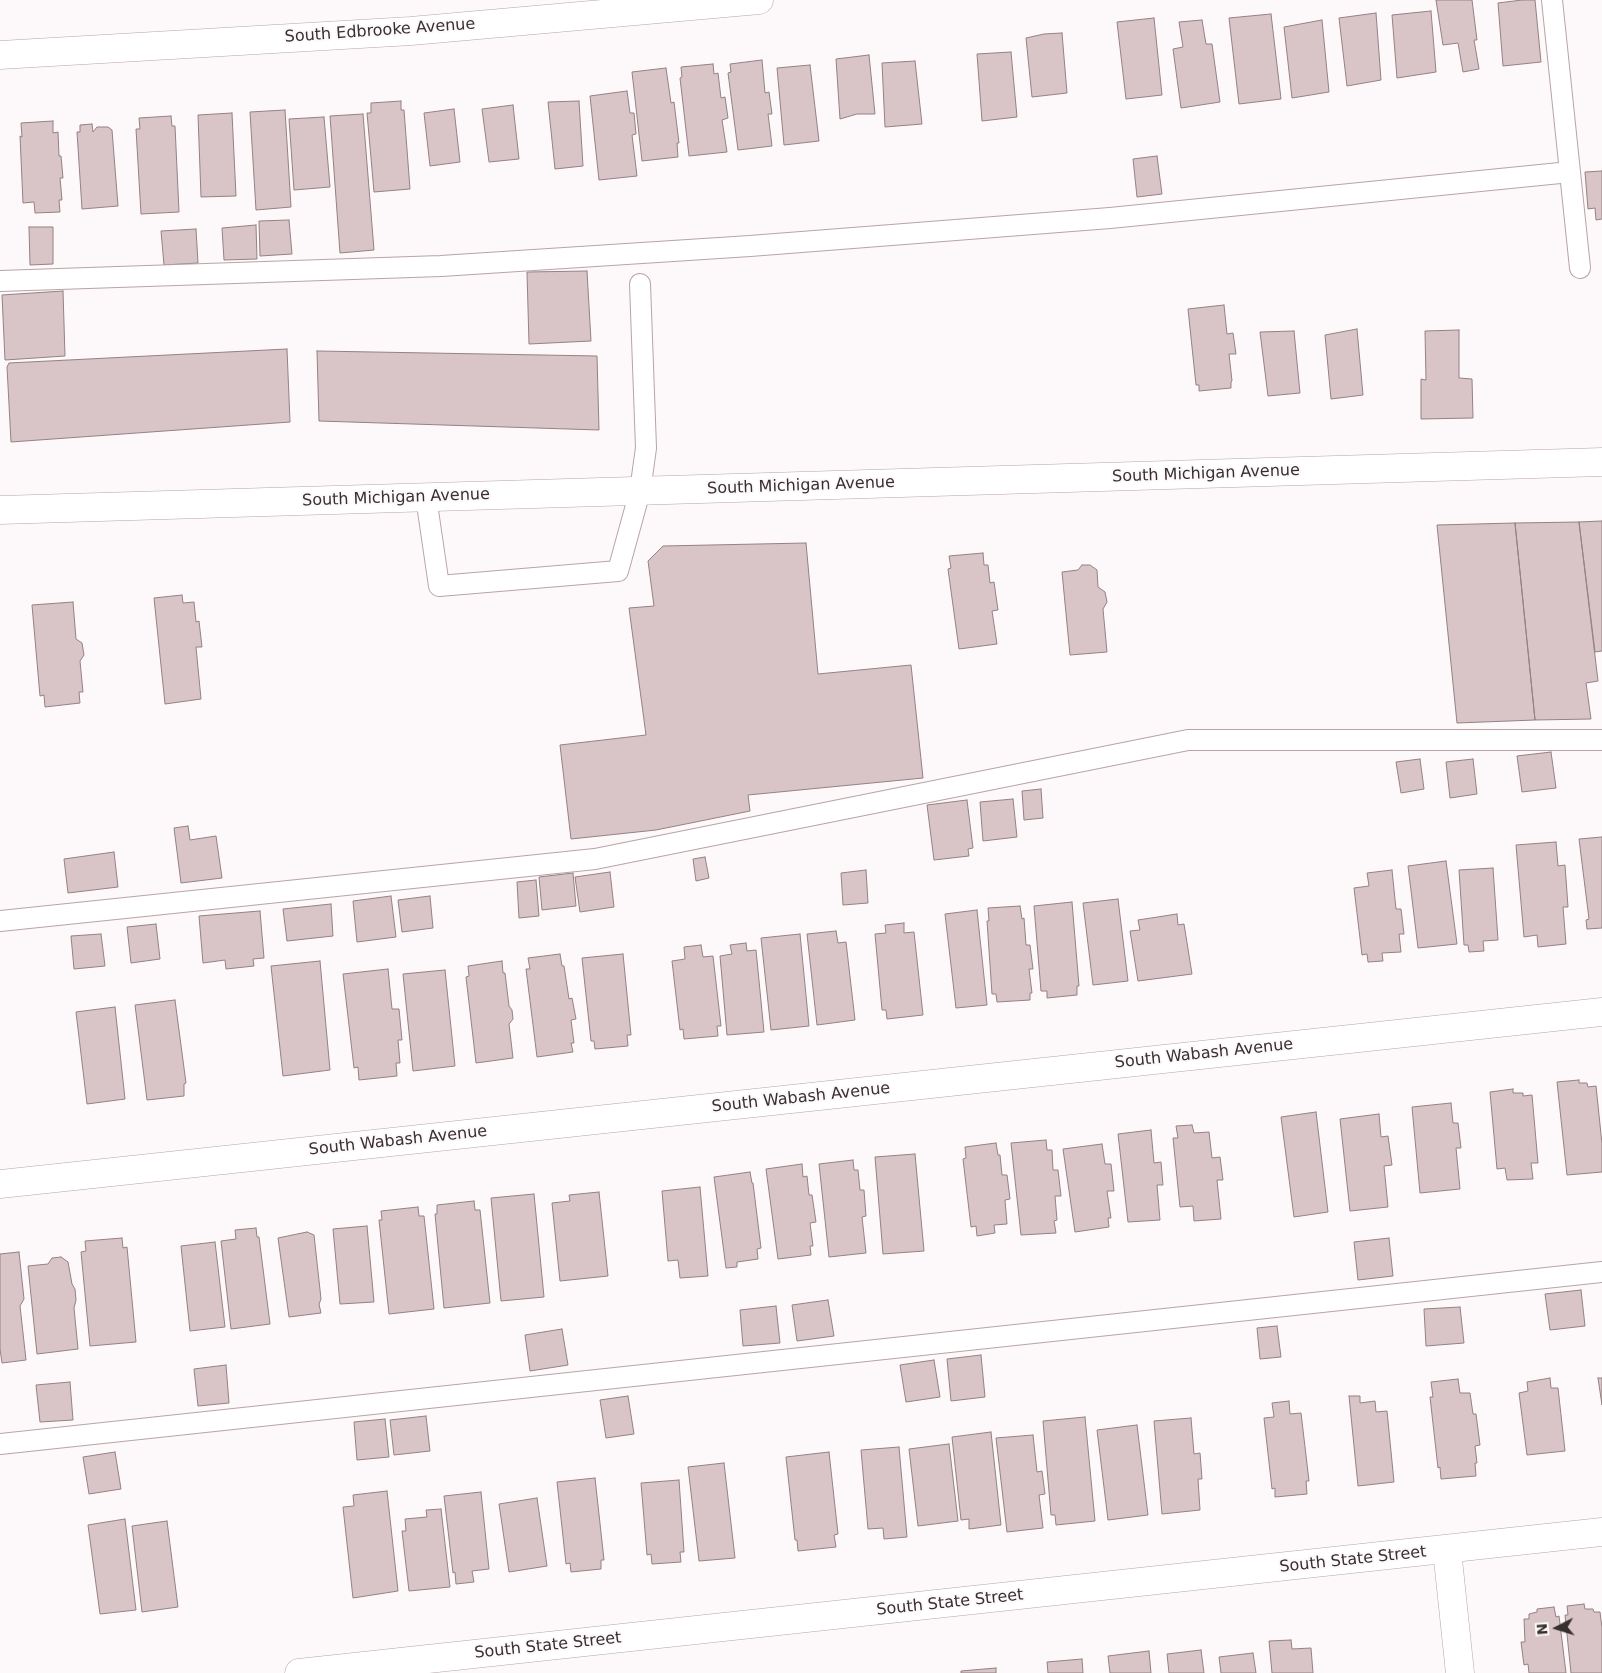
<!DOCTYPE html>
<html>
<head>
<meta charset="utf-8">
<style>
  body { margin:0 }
  #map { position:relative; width:1602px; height:1673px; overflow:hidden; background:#fdf8f9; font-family:"DejaVu Sans",sans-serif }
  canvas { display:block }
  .north { position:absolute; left:1532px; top:1603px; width:50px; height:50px; -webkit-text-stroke:4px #fdf8f9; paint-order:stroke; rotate:265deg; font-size:14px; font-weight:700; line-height:20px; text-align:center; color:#372f30 }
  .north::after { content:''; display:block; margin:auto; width:18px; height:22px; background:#372f30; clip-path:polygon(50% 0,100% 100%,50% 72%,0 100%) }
</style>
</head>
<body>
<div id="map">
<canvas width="1602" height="1673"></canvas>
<div class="north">N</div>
</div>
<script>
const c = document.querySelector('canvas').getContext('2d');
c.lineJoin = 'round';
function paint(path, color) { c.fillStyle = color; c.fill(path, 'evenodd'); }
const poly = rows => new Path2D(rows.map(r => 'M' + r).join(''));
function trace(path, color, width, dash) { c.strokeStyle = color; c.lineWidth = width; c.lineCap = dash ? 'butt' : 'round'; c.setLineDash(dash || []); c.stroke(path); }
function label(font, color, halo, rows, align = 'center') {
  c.font = font + ' "DejaVu Sans",sans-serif'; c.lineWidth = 4; c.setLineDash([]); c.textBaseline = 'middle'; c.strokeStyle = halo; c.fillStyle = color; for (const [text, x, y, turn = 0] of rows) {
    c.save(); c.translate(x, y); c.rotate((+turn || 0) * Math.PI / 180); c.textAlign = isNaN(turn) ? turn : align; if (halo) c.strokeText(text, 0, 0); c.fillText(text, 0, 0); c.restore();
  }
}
const building = poly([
  [1436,0,1472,0,1477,40,1474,40,1479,69,1463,72,1458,43,1443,45,1436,0],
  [1522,0,1535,0,1541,62,1503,66,1498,3,1522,0],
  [1431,11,1436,72,1397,78,1392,15,1431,11],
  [1376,13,1381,80,1347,86,1339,18,1376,13],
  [1271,14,1281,99,1239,104,1229,18,1271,14],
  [1154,18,1162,95,1126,99,1117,22,1154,18],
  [1202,20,1206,44,1212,44,1220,102,1181,108,1173,49,1183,47,1179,22,1202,20],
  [1322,20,1329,92,1292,98,1284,27,1322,20],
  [1062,33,1067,93,1032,97,1026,38,1044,34,1062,33],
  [1011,52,1017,117,982,121,977,54,1011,52],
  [869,55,875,114,857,114,840,119,836,59,869,55],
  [762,60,765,93,769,92,772,114,768,114,772,146,738,150,728,73,731,72,730,64,762,60],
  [915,61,922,124,885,127,882,63,915,61],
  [713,64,714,74,718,73,721,98,725,97,728,118,722,120,727,152,689,156,680,78,682,77,681,67,713,64],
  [810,65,819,141,784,145,777,68,810,65],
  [666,68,671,103,674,102,679,143,677,143,678,157,642,161,632,72,666,68],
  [627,91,630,113,634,113,636,134,632,135,637,176,599,180,590,96,627,91],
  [401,101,401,110,404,110,410,189,374,192,367,113,371,113,371,103,401,101],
  [579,101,583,166,555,169,548,102,579,101],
  [513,105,519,159,489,162,482,109,513,105],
  [454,109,460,162,430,166,424,113,454,109],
  [285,110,291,207,256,210,250,112,285,110],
  [232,113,236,196,201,197,198,115,232,113],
  [363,114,374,250,340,253,330,116,363,114],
  [171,116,172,126,175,126,179,212,141,214,136,129,140,129,139,118,171,116],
  [324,117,330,187,294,190,289,119,324,117],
  [53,121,53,133,58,132,59,156,61,156,63,178,60,178,62,200,59,200,60,212,35,213,34,202,23,203,20,136,22,137,21,123,53,121],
  [92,124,93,132,97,127,108,127,112,130,118,206,82,209,77,132,80,132,80,125,92,124],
  [1157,156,1162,194,1137,197,1133,159,1157,156],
  [1602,171,1602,219,1596,220,1595,208,1588,209,1585,172,1602,171],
  [289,220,292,254,260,256,259,221,289,220],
  [256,225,257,259,224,260,222,228,256,225],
  [29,227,53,227,53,264,30,265,29,227],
  [196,229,198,263,164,265,161,231,196,229],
  [587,271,591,341,529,344,527,272,587,271],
  [63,291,65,356,5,360,2,295,63,291],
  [1224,305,1227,334,1233,333,1236,354,1229,354,1232,381,1231,382,1231,388,1199,391,1199,385,1196,385,1188,309,1224,305],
  [1357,329,1363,395,1331,399,1325,335,1357,329],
  [1459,330,1459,378,1472,379,1473,418,1421,419,1421,379,1426,380,1425,331,1459,330],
  [1294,331,1300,393,1268,396,1260,332,1294,331],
  [287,349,290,422,11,442,7,367,9,363,287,349],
  [317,351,597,356,599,430,319,421,317,351],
  [1602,521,1602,651,1595,652,1579,522,1602,521],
  [1579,522,1598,681,1586,683,1591,719,1535,720,1515,523,1579,522],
  [1515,523,1535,720,1457,723,1437,525,1515,523],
  [806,543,818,674,911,665,923,778,748,795,750,811,656,830,571,839,560,745,646,735,629,608,654,606,648,561,663,546,806,543],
  [983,553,984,565,988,565,990,583,994,582,998,610,992,611,997,644,959,649,948,569,951,568,949,556,983,553],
  [1082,565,1090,565,1097,570,1098,587,1105,592,1107,602,1103,609,1107,652,1070,655,1062,572,1078,570,1082,565],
  [182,595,183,603,194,602,196,622,199,621,202,647,196,647,201,699,165,704,154,598,182,595],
  [73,602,76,639,82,643,84,655,80,661,83,692,79,692,80,703,45,707,44,695,40,696,32,605,73,602],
  [1551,752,1556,788,1522,792,1517,756,1551,752],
  [1420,759,1424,789,1401,793,1396,762,1420,759],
  [1473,759,1477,794,1450,798,1446,762,1473,759],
  [1041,789,1043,818,1024,820,1022,791,1041,789],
  [1013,799,1017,837,983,841,980,802,1013,799],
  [967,800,973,848,968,849,969,856,934,860,927,805,967,800],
  [188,826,190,840,216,836,222,878,181,883,174,828,188,826],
  [1602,837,1602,928,1587,929,1586,920,1589,919,1579,839,1602,837],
  [1556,842,1558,866,1565,865,1568,907,1563,907,1566,944,1538,947,1537,935,1524,937,1516,845,1556,842],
  [114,852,118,887,68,893,64,859,114,852],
  [705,857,709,878,696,881,693,859,705,857],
  [1446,861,1457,944,1418,948,1408,866,1446,861],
  [1493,868,1498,940,1483,941,1484,951,1469,952,1468,945,1464,945,1459,870,1493,868],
  [866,870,868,903,843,905,841,873,866,870],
  [1392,870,1396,909,1401,909,1404,934,1399,934,1401,952,1382,953,1383,961,1368,962,1367,954,1362,955,1354,888,1369,886,1367,873,1392,870],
  [610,872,614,907,580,912,575,877,610,872],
  [573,873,576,906,542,910,539,877,573,873],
  [536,880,539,916,519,918,517,882,536,880],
  [391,896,396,937,357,942,353,901,391,896],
  [430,896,433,928,402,932,398,900,430,896],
  [1118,899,1128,981,1093,985,1083,903,1118,899],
  [1072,902,1079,986,1077,986,1077,995,1047,998,1047,991,1041,991,1034,906,1072,902],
  [331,904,333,936,287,941,283,909,331,904],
  [1020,906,1022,919,1024,918,1026,945,1030,945,1033,969,1029,969,1032,993,1030,993,1030,1000,997,1002,996,994,992,994,987,921,989,921,988,908,1020,906],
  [977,910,987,1005,956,1008,945,914,977,910],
  [260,911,264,958,253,959,254,966,226,969,225,960,203,963,199,916,260,911],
  [1177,914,1178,925,1184,924,1192,974,1138,981,1130,931,1140,930,1138,920,1177,914],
  [904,923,904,933,914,932,923,1015,887,1019,886,1010,882,1010,875,934,886,933,885,925,904,923],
  [156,924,160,959,131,963,127,927,156,924],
  [836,931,838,943,846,942,855,1020,817,1025,807,934,836,931],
  [101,934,105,966,74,969,71,936,101,934],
  [800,934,809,1026,771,1030,761,938,800,934],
  [746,943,747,951,756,950,764,1032,727,1035,720,956,732,954,730,945,746,943],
  [701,945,703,957,713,956,721,1026,717,1026,718,1036,684,1039,683,1029,680,1030,672,961,685,959,684,947,701,945],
  [560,954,562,966,564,966,569,999,572,998,576,1019,571,1020,574,1043,571,1043,573,1052,537,1057,526,969,530,969,528,958,560,954],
  [623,954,631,1035,627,1035,628,1046,595,1049,594,1041,591,1041,582,958,623,954],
  [320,961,330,1070,283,1076,271,966,320,961],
  [502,961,503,973,505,973,509,1006,512,1010,513,1019,509,1024,513,1058,476,1063,466,977,469,976,468,966,502,961],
  [388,969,392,1009,399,1009,402,1040,398,1040,400,1063,396,1063,397,1076,359,1080,358,1067,354,1068,343,974,388,969],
  [445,970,455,1066,413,1071,403,974,445,970],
  [175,1000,186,1083,184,1084,184,1096,147,1100,135,1005,175,1000],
  [115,1007,125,1099,87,1104,76,1012,115,1007],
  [1579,1080,1579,1083,1587,1083,1588,1087,1596,1086,1602,1144,1602,1172,1567,1175,1557,1082,1579,1080],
  [1513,1089,1513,1093,1523,1093,1523,1096,1532,1095,1538,1163,1531,1163,1533,1179,1507,1180,1505,1168,1497,1169,1490,1092,1513,1089],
  [1451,1103,1453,1123,1458,1123,1461,1148,1456,1148,1460,1189,1420,1193,1412,1107,1451,1103],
  [1316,1112,1328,1212,1294,1217,1281,1117,1316,1112],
  [1379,1114,1381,1137,1388,1136,1392,1165,1384,1166,1388,1207,1350,1211,1340,1119,1379,1114],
  [1192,1125,1194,1133,1209,1132,1212,1158,1220,1157,1223,1180,1217,1180,1221,1219,1194,1221,1193,1206,1180,1207,1173,1138,1178,1138,1176,1126,1192,1125],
  [1151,1130,1154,1163,1161,1162,1163,1185,1157,1185,1160,1220,1128,1222,1118,1134,1151,1130],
  [1046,1140,1047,1150,1052,1150,1053,1170,1058,1170,1061,1196,1055,1196,1057,1220,1054,1221,1056,1233,1021,1235,1011,1143,1046,1140],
  [996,1143,998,1155,1000,1155,1002,1175,1007,1175,1010,1199,1005,1200,1007,1224,994,1225,995,1233,977,1236,976,1226,971,1227,963,1159,966,1158,965,1147,996,1143],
  [1102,1144,1105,1164,1111,1164,1114,1191,1107,1191,1111,1218,1108,1218,1109,1227,1075,1232,1063,1149,1102,1144],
  [915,1154,924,1251,883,1254,875,1157,915,1154],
  [853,1160,854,1170,858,1170,860,1190,864,1190,866,1216,862,1217,866,1253,829,1257,819,1164,853,1160],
  [802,1164,803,1177,807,1176,809,1195,812,1195,816,1222,810,1223,813,1246,810,1246,811,1255,778,1259,766,1169,802,1164],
  [750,1172,752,1183,753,1183,761,1248,757,1249,758,1259,737,1262,737,1267,726,1268,714,1177,750,1172],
  [700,1187,708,1276,680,1278,678,1260,668,1261,662,1191,700,1187],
  [599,1192,608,1276,560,1281,552,1203,570,1201,569,1195,599,1192],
  [534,1194,544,1297,501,1301,491,1198,534,1194],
  [474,1201,475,1210,480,1210,490,1303,444,1308,435,1214,437,1214,437,1205,474,1201],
  [418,1207,419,1216,424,1216,434,1309,389,1314,379,1220,382,1220,381,1211,418,1207],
  [367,1226,374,1302,340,1304,333,1229,367,1226],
  [256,1228,257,1237,259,1237,270,1324,231,1329,221,1241,236,1239,235,1230,256,1228],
  [307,1232,314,1235,321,1299,319,1304,321,1313,289,1317,278,1238,307,1232],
  [122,1238,123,1248,127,1247,136,1342,90,1346,81,1252,86,1251,85,1241,122,1238],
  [1389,1238,1393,1276,1358,1280,1354,1242,1389,1238],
  [215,1242,225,1327,190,1331,181,1246,215,1242],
  [19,1252,24,1299,20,1306,26,1360,2,1363,0,1349,0,1254,19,1252],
  [61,1257,68,1262,72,1284,75,1289,76,1300,74,1308,78,1349,37,1354,28,1266,48,1264,52,1258,61,1257],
  [1581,1290,1585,1326,1550,1330,1545,1294,1581,1290],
  [828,1300,834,1336,797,1341,792,1305,828,1300],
  [776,1306,780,1343,743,1346,740,1310,776,1306],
  [1460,1307,1464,1343,1426,1346,1424,1309,1460,1307],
  [1277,1326,1281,1357,1260,1359,1257,1328,1277,1326],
  [562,1329,568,1365,530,1371,525,1335,562,1329],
  [981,1355,985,1397,951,1401,947,1359,981,1355],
  [934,1360,940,1397,906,1402,900,1365,934,1360],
  [226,1365,229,1403,198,1406,194,1369,226,1365],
  [1550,1378,1551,1388,1558,1388,1565,1451,1527,1455,1519,1393,1528,1391,1527,1382,1550,1378],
  [1598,1378,1602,1378,1602,1405,1598,1378],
  [1458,1379,1460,1393,1470,1393,1473,1414,1476,1414,1480,1445,1475,1446,1477,1463,1475,1463,1476,1476,1441,1479,1440,1467,1438,1468,1430,1397,1433,1397,1431,1382,1458,1379],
  [70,1382,73,1420,40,1422,36,1385,70,1382],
  [628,1396,634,1434,606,1438,600,1400,628,1396],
  [1349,1396,1360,1396,1360,1403,1375,1401,1376,1412,1387,1411,1394,1482,1358,1486,1349,1396],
  [1289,1401,1290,1414,1301,1413,1309,1481,1306,1481,1307,1494,1275,1497,1275,1488,1272,1489,1264,1418,1274,1417,1272,1403,1289,1401],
  [426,1416,430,1451,394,1455,390,1420,426,1416],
  [1085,1417,1095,1521,1056,1525,1055,1515,1051,1515,1043,1421,1085,1417],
  [1191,1418,1194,1454,1200,1453,1202,1479,1198,1479,1200,1510,1162,1514,1154,1421,1191,1418],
  [385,1419,389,1457,357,1460,354,1422,385,1419],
  [1137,1425,1148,1515,1108,1520,1097,1430,1137,1425],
  [991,1432,1001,1525,969,1529,969,1519,961,1520,952,1437,991,1432],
  [1033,1435,1037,1472,1042,1471,1045,1494,1039,1495,1043,1528,1007,1532,996,1438,1033,1435],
  [949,1444,958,1521,918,1526,909,1449,949,1444],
  [899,1447,907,1537,884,1539,883,1528,868,1529,861,1450,899,1447],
  [115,1452,121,1489,89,1494,83,1457,115,1452],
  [829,1452,838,1534,834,1535,836,1547,798,1551,797,1540,795,1540,786,1457,829,1452],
  [724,1463,735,1558,699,1561,688,1467,724,1463],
  [595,1478,604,1560,601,1560,601,1569,571,1572,570,1563,566,1564,557,1482,595,1478],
  [679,1480,684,1552,680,1552,681,1562,652,1564,651,1554,647,1555,641,1483,679,1480],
  [387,1491,398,1591,353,1598,343,1507,354,1506,353,1495,387,1491],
  [481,1492,489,1569,472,1571,474,1582,456,1584,455,1572,453,1573,444,1496,481,1492],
  [537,1498,547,1566,509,1572,499,1504,537,1498],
  [441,1509,450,1587,409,1591,402,1531,406,1531,405,1519,427,1517,426,1510,441,1509],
  [125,1519,136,1610,100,1614,88,1525,125,1519],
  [167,1521,178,1607,142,1612,132,1526,167,1521],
  [1584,1604,1585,1609,1593,1609,1594,1612,1600,1612,1602,1628,1602,1673,1571,1673,1565,1615,1568,1615,1567,1606,1584,1604],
  [1554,1607,1556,1617,1559,1616,1566,1673,1529,1673,1528,1664,1524,1665,1521,1642,1525,1642,1524,1619,1529,1619,1529,1614,1537,1612,1537,1609,1554,1607],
  [1291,1640,1292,1649,1311,1648,1313,1673,1272,1673,1269,1641,1291,1640],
  [1201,1650,1204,1673,1169,1673,1167,1654,1201,1650],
  [1149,1651,1151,1673,1110,1673,1108,1656,1149,1651],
  [1253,1653,1256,1673,1221,1673,1219,1657,1253,1653],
  [1082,1659,1083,1673,1048,1673,1047,1662,1082,1659],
  [996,1668,996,1673,961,1673,961,1671,996,1668]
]);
paint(building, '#d9c5c7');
trace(building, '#948183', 1);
const service = poly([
  [1552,0,1580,268],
  [0,281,441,266,750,246,1110,218,1570,172],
  [426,497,439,586,618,571,640,491,646,448,640,284],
  [0,921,595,859,1188,740,1602,740],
  [0,1444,1602,1272]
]);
const minor = poly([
  [0,55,411,31,759,0],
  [0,1184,1602,1012],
  [1447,1550,1460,1673]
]);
const tertiary = poly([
  [299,1673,1602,1532]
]);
const secondary = poly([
  [0,510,1602,462]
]);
trace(service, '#b8a4a6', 22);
trace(minor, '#b8a4a6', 29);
trace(tertiary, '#b8a4a6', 29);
trace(secondary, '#b8a4a6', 29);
trace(service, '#fff', 20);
trace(minor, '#fff', 28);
trace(tertiary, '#fff', 28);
trace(secondary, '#fff', 28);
label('16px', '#372f30', '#fdf8f9', [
  ["South Edbrooke Avenue",380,31,-4],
  ["South Michigan Avenue",1206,474,-2],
  ["South Michigan Avenue",801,486,-2],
  ["South Michigan Avenue",396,498,-2],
  ["South Wabash Avenue",1204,1054,-6],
  ["South Wabash Avenue",801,1098,-6],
  ["South Wabash Avenue",398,1141,-6],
  ["South State Street",1353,1560,-6],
  ["South State Street",950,1603,-6],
  ["South State Street",548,1646,-6]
]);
</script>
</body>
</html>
